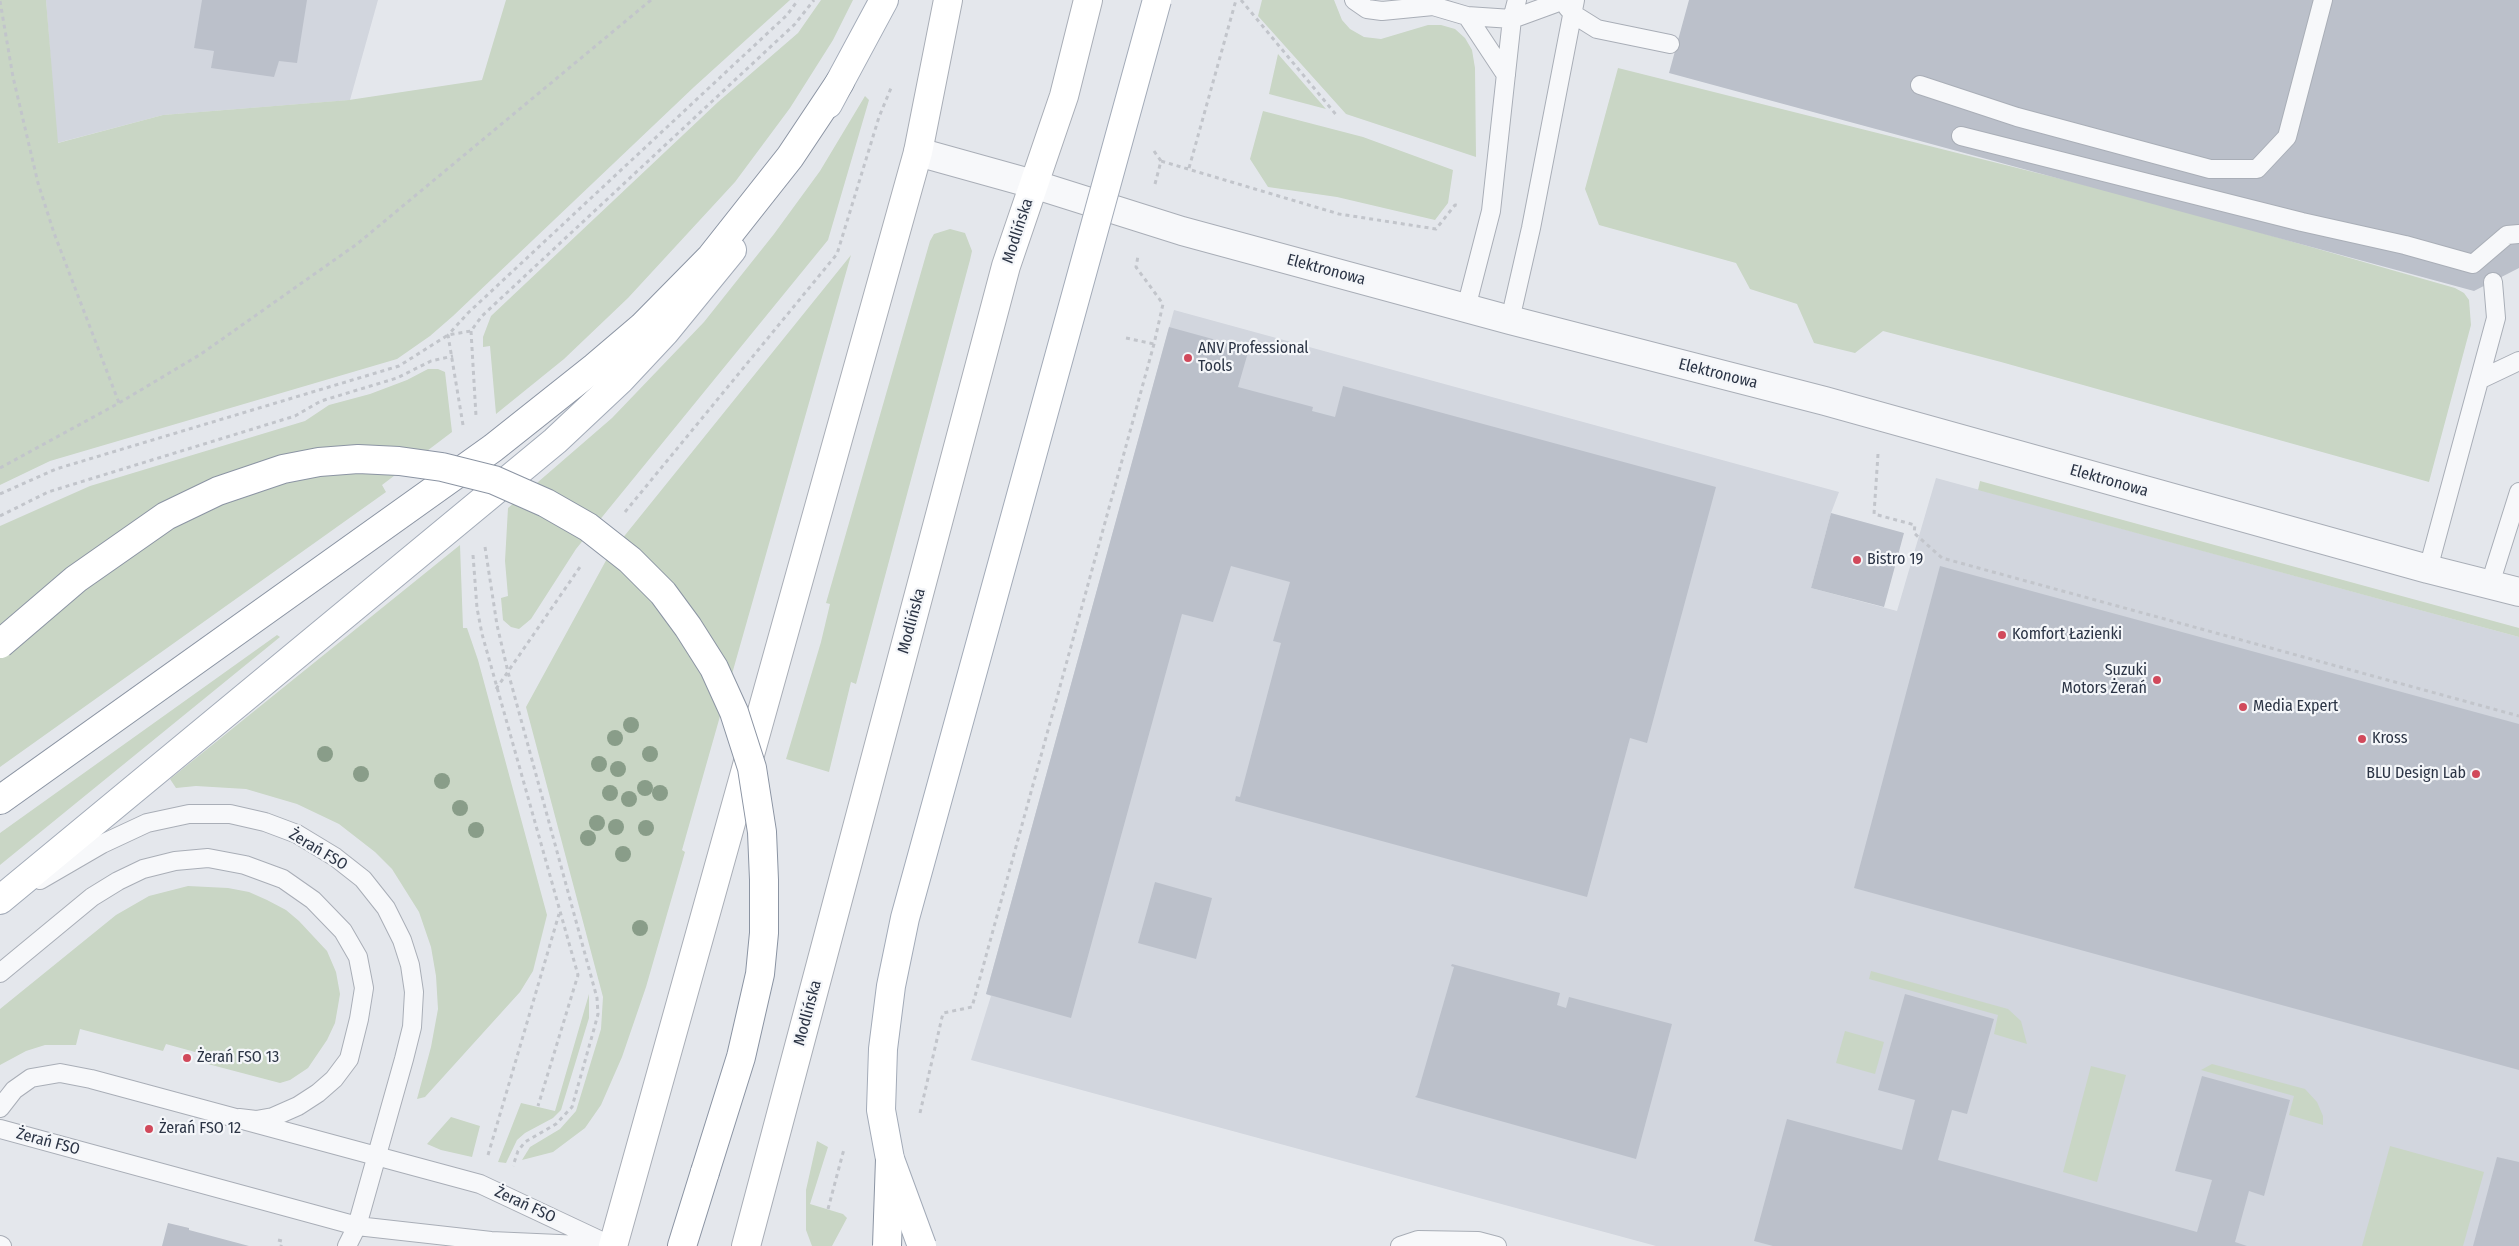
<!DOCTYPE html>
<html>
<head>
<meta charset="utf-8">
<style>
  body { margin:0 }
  canvas { display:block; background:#e4e7ec }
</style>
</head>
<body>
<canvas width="2519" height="1246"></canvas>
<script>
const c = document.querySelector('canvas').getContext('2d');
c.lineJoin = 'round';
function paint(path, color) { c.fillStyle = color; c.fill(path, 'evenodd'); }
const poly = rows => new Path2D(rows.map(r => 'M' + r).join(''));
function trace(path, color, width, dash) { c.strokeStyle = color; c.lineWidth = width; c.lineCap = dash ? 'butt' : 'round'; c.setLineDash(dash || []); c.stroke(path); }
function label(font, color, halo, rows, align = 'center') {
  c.font = font + ' "Fira Sans Condensed",sans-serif'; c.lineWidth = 4.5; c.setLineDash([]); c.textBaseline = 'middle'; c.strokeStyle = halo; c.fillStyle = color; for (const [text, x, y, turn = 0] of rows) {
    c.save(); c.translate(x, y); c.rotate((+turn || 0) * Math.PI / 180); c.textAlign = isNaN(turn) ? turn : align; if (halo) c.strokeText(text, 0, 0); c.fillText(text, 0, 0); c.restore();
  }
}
paint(poly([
  [46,0,378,0,350,100,163,115,57,143],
  [1174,310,1839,492,1831,513,1811,588,1897,611,1936,478,2519,637,2519,1246,1656,1246,971,1060,991,996,986,994]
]), '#d2d6de');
paint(poly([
  [0,0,46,0,58,143,163,115,349,100,482,80,506,0,790,0,694,87,453,316,430,336,397,359,50,461,0,485],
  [821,0,853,0,833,40,790,108,735,182,628,298,564,359,496,414,490,346,483,347,483,337,491,316,718,102,798,33],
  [1262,0,1334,0,1342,20,1350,29,1364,37,1381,39,1428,25,1441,25,1455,29,1465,38,1472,50,1475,68,1476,157,1346,114,1258,16],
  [1278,54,1326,109,1269,94],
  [1618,68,2153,202,2455,288,2464,293,2469,300,2471,325,2429,482,2001,362,1883,331,1855,353,1814,343,1797,304,1750,289,1736,263,1599,225,1585,189],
  [865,96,869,100,828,240,576,549,531,619,519,629,511,627,503,620,501,598,508,596,505,561,508,508,612,418,704,322,774,234,820,171],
  [1263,111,1363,137,1453,170,1448,203,1435,220,1337,197,1268,187,1250,159],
  [950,229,965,233,972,251,970,260,856,684,851,682,829,772,786,759,821,642,830,604,826,603,930,241,934,234],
  [851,255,682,850,685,852,646,987,622,1057,601,1105,585,1128,553,1152,522,1160,530,1147,560,1129,576,1111,601,1029,603,997,526,707,609,555],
  [428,369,438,369,445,372,452,432,382,485,386,492,0,767,0,526,90,486,305,421,329,405,370,394,407,380],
  [1980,481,2519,628,2519,637,1978,490],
  [460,545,463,628,467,628,478,660,547,915,533,971,520,992,425,1097,417,1099,431,1047,438,1009,436,976,431,947,419,912,392,869,375,852,339,824,297,804,246,789,196,786,176,788,170,779],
  [277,635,280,637,0,865,0,833],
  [188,886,228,888,249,892,267,900,286,910,299,921,327,951,336,972,340,994,338,1006,335,1023,327,1040,308,1068,290,1080,280,1083,204,1063,206,1055,166,1044,163,1051,80,1029,76,1045,45,1045,26,1051,0,1065,0,1009,116,915,149,896],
  [1871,971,2008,1009,2021,1021,2027,1044,1994,1034,1998,1015,1869,979],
  [589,994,589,1018,561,1110,553,1118,525,1133,517,1140,506,1163,498,1162,521,1103,555,1111],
  [1845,1031,1884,1042,1875,1074,1836,1063],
  [2212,1064,2305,1089,2317,1102,2323,1116,2323,1125,2289,1115,2294,1096,2201,1070],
  [2091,1066,2126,1075,2097,1182,2063,1172],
  [451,1117,480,1126,472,1157,441,1150,427,1144],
  [817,1141,828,1147,810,1204,843,1214,847,1218,832,1246,812,1246,806,1230,806,1190],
  [2390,1146,2484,1172,2463,1246,2362,1246]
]), '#c9d6c5');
paint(poly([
  [202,0,307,0,297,63,279,61,274,77,211,68,214,51,194,48],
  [1689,0,2519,0,2519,268,2474,291,1669,73],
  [1169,327,1249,349,1238,387,1313,407,1312,411,1335,417,1343,386,1716,487,1647,743,1630,738,1587,897,1235,801,1236,796,1240,797,1281,643,1273,641,1290,582,1231,566,1213,622,1182,614,1071,1018,986,994],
  [1831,513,1904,533,1884,607,1811,588],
  [1940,566,2519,724,2519,1070,1854,888],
  [1155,882,1212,898,1196,959,1138,943],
  [1452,964,1560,993,1557,1005,1566,1008,1569,997,1672,1024,1636,1159,1415,1097,1417,1095,1454,967,1451,966],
  [1905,994,1994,1019,1967,1114,1952,1110,1938,1160,2197,1232,2212,1180,2175,1171,2202,1076,2290,1100,2264,1196,2249,1191,2235,1242,2247,1246,1773,1246,1754,1241,1787,1119,1902,1150,1915,1100,1878,1090],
  [2497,1157,2519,1162,2519,1246,2473,1246],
  [168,1223,189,1228,189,1230,249,1246,162,1246]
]), '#bbc0ca');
const lane = poly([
  [1354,0,1367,9,1382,11,1433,6,1467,16,1512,19,1564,0],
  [1567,7,1573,14,1597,29,1670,44],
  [1467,16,1506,75],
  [1920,85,2017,117,2210,169,2257,169,2287,137,2323,0],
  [1961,136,2302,222,2405,245,2473,264,2507,235,2519,234],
  [1466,308,1491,211,1512,19,1517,0],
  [1510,320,1531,228,1575,0],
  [2481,379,2519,361],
  [2428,569,2496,318,2493,282],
  [2490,584,2519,492],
  [40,880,102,844,147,823,189,814,230,814,265,822,297,834,335,857,363,879,386,908,402,940,410,965,414,992,412,1027,404,1059,357,1226,347,1246],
  [0,973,92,897,118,881,143,869,175,861,208,858,245,865,283,879,313,900,343,931,358,957,364,988,359,1019,349,1059,334,1079,318,1093,298,1106,273,1117,256,1120,239,1118],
  [0,1108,14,1090,31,1078,60,1073,91,1079,480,1184,612,1246],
  [0,1129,357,1226,491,1241,604,1246],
  [0,1245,2,1246],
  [1400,1246,1418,1240,1478,1241,1497,1246]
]);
const street = poly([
  [918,152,1033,184,1182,231,1510,320,1825,401,2428,569,2519,592]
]);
const secondary = poly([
  [613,1246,918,152,948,0],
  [746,1246,1006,266,1064,96,1088,0]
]);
const primary = poly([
  [828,104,884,0],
  [0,900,555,441,621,379,665,332,732,250]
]);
const highway = poly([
  [0,800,493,448,595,367,642,327,711,257,790,157,840,82],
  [682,1246,705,1172]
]);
trace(lane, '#a9aeb7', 20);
trace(street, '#a9aeb7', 30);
trace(secondary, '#a9aeb7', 30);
trace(primary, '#a3abb8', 30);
trace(highway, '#8b94a3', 30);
trace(poly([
  [1241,0,1338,117],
  [0,1,13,77,38,183,54,233,119,403],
  [1154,151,1161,161],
  [1189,168,1236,0],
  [1155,184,1161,161,1339,214,1436,229,1455,205,1460,206],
  [471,331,476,416],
  [1126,338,1154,344],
  [463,425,448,335,468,313,787,15,798,0],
  [1878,454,1874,514,1915,525,1914,533,1942,558,2519,716],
  [0,468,119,403,201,354,357,244,651,0],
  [0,494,56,469,399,366,448,335,471,331,482,316,795,24,814,0],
  [625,512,837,254,879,117,891,88],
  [0,516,48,492,295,416,321,401,397,378,431,361,453,356],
  [485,547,497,625,508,672,597,998,598,1014,594,1029,572,1107,556,1124,525,1142,518,1151,513,1166],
  [473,555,477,608,482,634,578,975,538,1106],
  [496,689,580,567],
  [920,1113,943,1013,972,1007,1154,344,1163,304,1136,267,1138,256],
  [488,1155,559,914],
  [828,1209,844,1149],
  [278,1240,282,1241,281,1246]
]), '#c2c5cb', 3, [4, 4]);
trace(lane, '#f7f8fa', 18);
trace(street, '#f7f8fa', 28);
trace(secondary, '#fff', 28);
trace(primary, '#fff', 28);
trace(highway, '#fff', 28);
const primaryBridge = poly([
  [922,1246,890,1159,881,1110,883,1049,891,986,905,918,1157,0]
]);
const highwayBridge = poly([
  [0,644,76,579,166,516,218,491,283,469,319,462,358,459,399,461,442,467,494,480,546,503,588,527,630,560,663,593,688,627,714,668,734,712,752,768,762,832,764,880,764,933,760,974,741,1057,705,1172],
  [887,1246,890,1159]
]);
trace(primaryBridge, '#a3abb8', 30, []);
trace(highwayBridge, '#8b94a3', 30, []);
trace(primaryBridge, '#fff', 28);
trace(highwayBridge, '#fff', 28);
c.fillStyle = '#899d89';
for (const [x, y] of [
  [631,725],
  [615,738],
  [325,754],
  [650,754],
  [599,764],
  [618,769],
  [361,774],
  [442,781],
  [645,788],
  [610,793],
  [660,793],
  [629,799],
  [460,808],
  [597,823],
  [616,827],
  [646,828],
  [476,830],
  [588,838],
  [623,854],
  [640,928]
]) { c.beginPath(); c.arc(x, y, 8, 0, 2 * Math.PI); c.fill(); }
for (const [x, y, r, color] of [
  [1188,358,5,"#d1495b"],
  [1857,560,5,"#d1495b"],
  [2002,635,5,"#d1495b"],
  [2157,680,5,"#d1495b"],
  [2243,707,5,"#d1495b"],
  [2362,739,5,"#d1495b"],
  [2476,774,5,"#d1495b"],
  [187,1058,5,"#d1495b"],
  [149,1129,5,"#d1495b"]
]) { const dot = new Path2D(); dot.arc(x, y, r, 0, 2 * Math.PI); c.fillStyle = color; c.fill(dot); trace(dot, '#f4f6f9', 2); }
label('16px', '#2b3445', '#f4f6f9', [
  ["Modlińska",1018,231,-72],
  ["Elektronowa",1326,270,15],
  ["Elektronowa",1718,374,14],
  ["Elektronowa",2109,481,16],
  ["Modlińska",912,621,-75],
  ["Żerań FSO",318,850,31],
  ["Modlińska",808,1013,-75],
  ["Żerań FSO",48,1142,15],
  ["Żerań FSO",525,1205,25]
]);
label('16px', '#2b3445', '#f4f6f9', [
  ["ANV Professional",1198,349],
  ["Tools",1198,367],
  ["Bistro 19",1867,560],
  ["Komfort Łazienki",2012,635],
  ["Suzuki",2147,671,"right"],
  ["Motors Żerań",2147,689,"right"],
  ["Media Expert",2253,707],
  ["Kross",2372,739],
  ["BLU Design Lab",2466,774,"right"],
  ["Żerań FSO 13",197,1058],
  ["Żerań FSO 12",159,1129]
], 'left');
</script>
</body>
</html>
